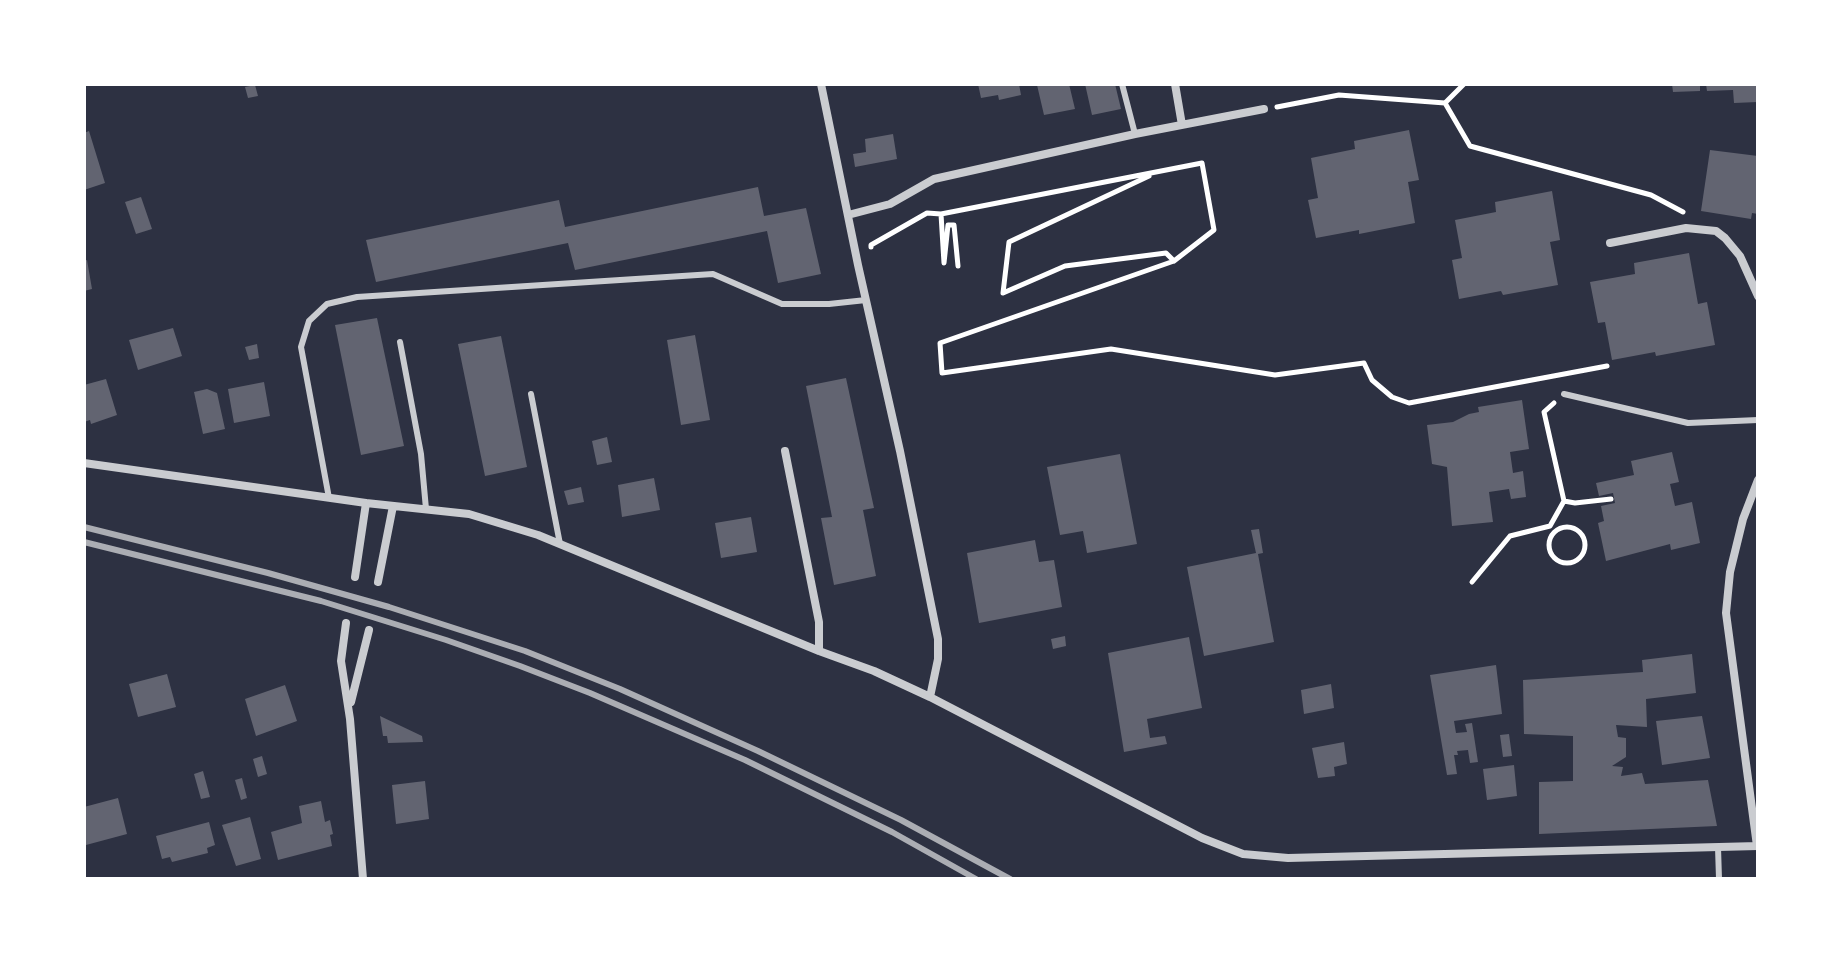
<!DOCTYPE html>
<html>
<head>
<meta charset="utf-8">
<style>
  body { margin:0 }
  #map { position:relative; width:1842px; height:963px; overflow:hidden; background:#2d3142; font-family:Manrope,sans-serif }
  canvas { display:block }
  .frame { position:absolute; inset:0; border:86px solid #fff; pointer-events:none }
</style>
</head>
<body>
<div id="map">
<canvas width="1842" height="963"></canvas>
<div class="frame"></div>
</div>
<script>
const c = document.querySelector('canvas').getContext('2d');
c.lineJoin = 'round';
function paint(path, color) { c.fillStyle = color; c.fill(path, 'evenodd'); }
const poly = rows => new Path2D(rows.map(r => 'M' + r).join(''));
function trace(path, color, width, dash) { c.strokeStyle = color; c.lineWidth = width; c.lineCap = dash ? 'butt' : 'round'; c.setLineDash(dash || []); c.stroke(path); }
paint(poly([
  [978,84,1019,84,1021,95,999,100,998,95,981,98],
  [1069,84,1075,109,1044,115,1037,85],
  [1085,84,1115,84,1121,109,1092,115],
  [1672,84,1700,84,1700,91,1673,92],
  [1706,84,1758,84,1758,102,1734,103,1733,90,1707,91],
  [255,85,258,96,248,98,245,87],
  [1409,130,1419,180,1408,182,1415,223,1359,234,1359,230,1316,238,1308,200,1318,198,1311,158,1355,149,1354,141],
  [89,131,105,183,84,190,84,133],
  [893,134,897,159,855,167,853,154,866,152,865,139],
  [1710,150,1758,156,1758,214,1752,213,1751,219,1701,211],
  [758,187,764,216,806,208,821,274,778,283,767,231,575,270,568,243,376,282,366,240,559,200,565,227],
  [1552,191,1560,240,1550,242,1558,285,1503,295,1501,291,1459,299,1452,260,1462,258,1455,220,1496,212,1495,202],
  [141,197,152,229,136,234,125,202],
  [1689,253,1698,304,1707,302,1715,345,1656,356,1655,352,1612,360,1605,322,1598,323,1590,282,1635,274,1634,263],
  [87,260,92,289,84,291,84,261],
  [377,318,404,446,361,455,335,325],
  [173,328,182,356,138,370,129,340],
  [695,335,710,420,681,425,667,340],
  [501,336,527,467,485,476,458,344],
  [257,344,259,358,249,360,245,347],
  [846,378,874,508,863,510,876,576,834,585,821,518,832,517,806,386],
  [106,379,117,415,91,424,90,420,84,422,84,385],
  [264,382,270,416,234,423,228,389],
  [207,389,217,393,225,429,203,434,194,392],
  [1522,400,1529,449,1510,452,1513,473,1523,471,1526,497,1511,499,1509,489,1489,492,1493,522,1452,526,1447,467,1432,464,1427,425,1453,422,1469,414,1479,412,1478,407],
  [607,437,612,462,597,465,592,441],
  [1672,452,1679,482,1670,484,1675,506,1692,502,1700,543,1671,550,1670,544,1606,561,1598,523,1604,521,1601,506,1615,503,1613,493,1599,496,1596,483,1634,475,1631,461],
  [1120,454,1137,544,1087,553,1083,531,1060,535,1047,467],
  [654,478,660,510,622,517,618,485],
  [581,487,584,502,568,505,564,491],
  [751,517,757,552,721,558,715,523],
  [1259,529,1263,553,1258,554,1274,642,1204,656,1187,567,1256,553,1251,530],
  [1035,540,1039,562,1054,560,1062,607,979,623,967,553],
  [1065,636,1066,646,1053,649,1051,639],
  [1189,637,1202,708,1147,719,1150,738,1165,736,1167,744,1124,752,1108,653],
  [1692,654,1696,693,1646,699,1647,727,1616,725,1618,737,1626,738,1626,757,1612,766,1623,767,1621,776,1642,773,1645,784,1708,780,1717,826,1539,834,1539,782,1573,781,1573,736,1524,734,1523,680,1643,672,1642,660],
  [1496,665,1502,714,1454,721,1456,733,1467,732,1465,724,1472,723,1478,762,1470,763,1468,750,1457,751,1458,755,1454,755,1457,774,1447,775,1430,675],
  [167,674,176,707,138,717,129,684],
  [1331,684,1334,708,1304,714,1301,690],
  [285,685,297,721,256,736,245,699],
  [380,716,422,736,423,742,388,743,387,736,383,736],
  [1702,716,1710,758,1662,765,1656,721],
  [1509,734,1512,756,1503,757,1500,735],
  [1344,742,1347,764,1334,767,1335,776,1318,778,1312,748],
  [262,756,267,774,258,777,253,759],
  [1514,765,1517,796,1487,800,1483,769],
  [203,771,210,797,201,799,194,774],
  [242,778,247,798,241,800,235,780],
  [425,781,429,819,396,824,392,785],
  [118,798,127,834,86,845,84,807],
  [321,801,325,822,330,820,333,834,330,835,332,846,278,860,271,832,302,823,299,806],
  [250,817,261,859,236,866,222,825],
  [209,822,215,845,207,848,208,853,172,862,170,857,162,859,156,836]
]), '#626471');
trace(poly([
  [1445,103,1464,84],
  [1277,107,1339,95,1445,103,1470,146,1651,195,1683,212],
  [1149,176,1009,242,1003,293,1065,266,1166,253,1174,261],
  [941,214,944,263,948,225,954,225,958,266],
  [871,247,871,245,927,213,941,214,1202,163,1214,230,1174,261,940,343,942,373,1111,349,1275,375,1364,363,1372,380,1392,397,1409,403,1607,366],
  [1564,501,1575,503,1611,499],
  '1549 545a18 18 0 1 1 36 0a18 18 0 1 1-36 0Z',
  [1472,582,1510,536,1550,526,1564,501,1544,412,1554,403]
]), '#fff', 5);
trace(poly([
  [1122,84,1135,134],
  [400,342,421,454,426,509],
  [531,394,560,544],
  [1564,394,1688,423,1758,420],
  [329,498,301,347,309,321,327,304,357,297,713,274,782,304,829,304,866,300],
  [1718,847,1719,879]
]), '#caccd0', 6);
trace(poly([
  [821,84,858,265,900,451,938,639,938,659,930,697],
  [1175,84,1182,125],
  [848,215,890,204,934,179,1135,134,1264,109],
  [1610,243,1686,228,1716,231,1725,238,1740,256,1758,296],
  [785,451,819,622,819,651],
  [84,463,366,503,469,514,538,535,819,651,874,671,930,697,1202,838,1243,854,1288,858,1758,846],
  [355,577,366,503],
  [378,582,393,506],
  [346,623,341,661,350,719,363,879],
  [351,702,369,630],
  [1757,846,1726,613,1730,572,1743,519,1758,480]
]), '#caccd0', 8);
trace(poly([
  [84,527,268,573,389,607,525,651,620,689,758,751,901,820,1010,879],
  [84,542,321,601,446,640,520,666,590,693,745,760,892,832,976,879]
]), '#abadb3', 6);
</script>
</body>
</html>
